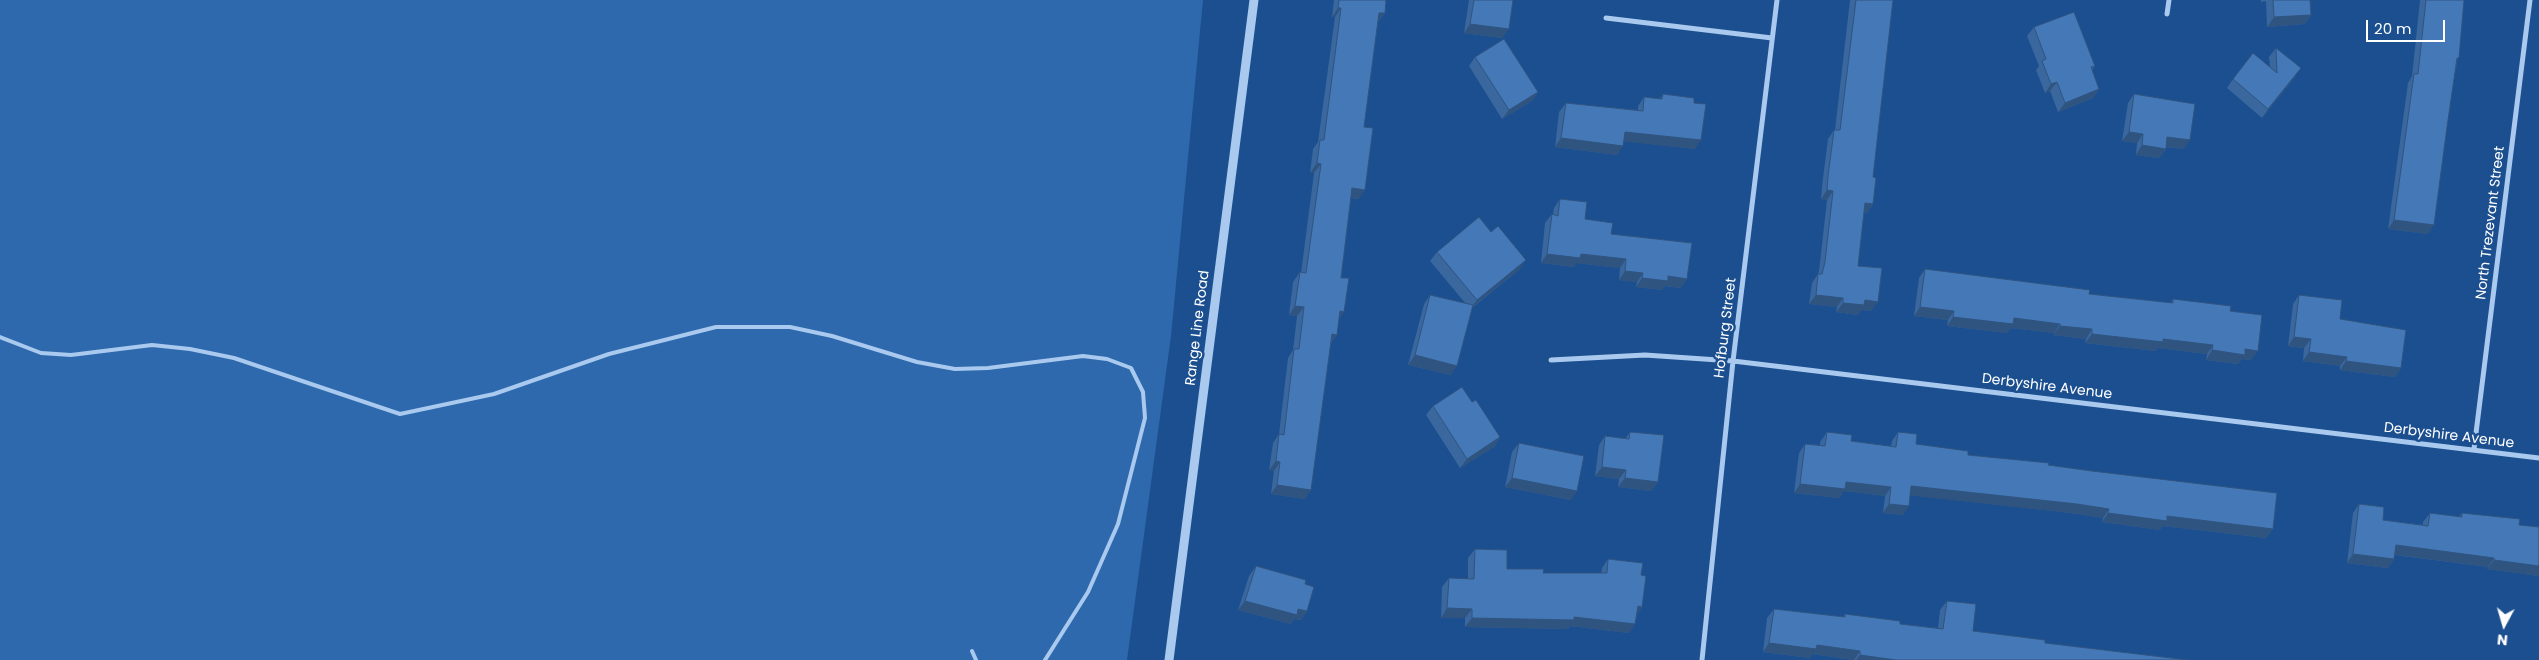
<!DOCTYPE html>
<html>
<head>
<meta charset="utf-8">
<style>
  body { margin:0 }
  #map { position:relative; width:2539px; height:660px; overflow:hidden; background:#1b4f8f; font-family:Poppins,sans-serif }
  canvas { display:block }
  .north { position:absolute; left:2479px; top:600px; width:50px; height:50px; -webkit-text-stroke:4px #1b4f8f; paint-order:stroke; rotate:186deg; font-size:14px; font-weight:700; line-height:20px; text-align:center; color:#fff }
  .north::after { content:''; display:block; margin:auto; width:18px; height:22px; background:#fff; clip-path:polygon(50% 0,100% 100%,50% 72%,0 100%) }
  .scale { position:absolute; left:2366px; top:20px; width:79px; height:22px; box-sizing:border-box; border:2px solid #fff; border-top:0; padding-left:6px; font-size:15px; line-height:18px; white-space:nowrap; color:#fff; -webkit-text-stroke:4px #1b4f8f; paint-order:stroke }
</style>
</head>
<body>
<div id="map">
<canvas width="2539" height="660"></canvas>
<div class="north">N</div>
<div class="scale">20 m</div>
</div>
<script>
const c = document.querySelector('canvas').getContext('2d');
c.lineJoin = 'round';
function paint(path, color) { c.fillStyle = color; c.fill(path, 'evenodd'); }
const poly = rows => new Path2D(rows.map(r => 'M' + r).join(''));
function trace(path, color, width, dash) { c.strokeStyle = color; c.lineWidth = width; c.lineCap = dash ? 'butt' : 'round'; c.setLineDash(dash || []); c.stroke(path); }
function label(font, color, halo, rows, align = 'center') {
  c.font = font + ' Poppins,sans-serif'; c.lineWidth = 5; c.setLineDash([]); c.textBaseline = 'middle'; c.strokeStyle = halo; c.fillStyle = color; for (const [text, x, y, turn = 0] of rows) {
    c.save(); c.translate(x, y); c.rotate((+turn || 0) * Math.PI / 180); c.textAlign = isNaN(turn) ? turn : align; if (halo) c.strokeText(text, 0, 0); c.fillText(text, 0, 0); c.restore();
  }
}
paint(poly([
  [0,0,1203,0,1171,336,1127,660,0,660]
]), '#2e69ad');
trace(poly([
  [0,337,41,353,71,355,152,345,190,349,234,358,400,414,494,394,609,354,716,327,790,327,832,336,917,362,955,369,988,368,1083,356,1107,359,1131,368,1143,392,1145,418,1118,524,1088,592,1045,660],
  [972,651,976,660]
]), '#a9c9ee', 4);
trace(poly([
  [2167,14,2169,0],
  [1606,18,1772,38],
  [1551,360,1645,355,1733,361,2539,458],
  [2474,449,2530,0],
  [1702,660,1733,361,1777,0]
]), '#a9c9ee', 5);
trace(poly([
  [1169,660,1254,0]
]), '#a9c9ee', 9);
paint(poly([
  [1334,0,1386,0,1385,13,1378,22,1364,127,1359,199,1351,198,1341,278,1337,335,1331,343,1305,499,1271,494,1274,471,1269,470,1273,443,1279,434,1288,358,1293,350,1297,316,1289,315,1293,282,1300,272,1301,273,1314,173,1310,173,1313,149,1318,142,1335,17,1332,17],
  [1469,0,1513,0,1502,38,1464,33],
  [1850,0,1893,0,1873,177,1873,204,1867,213,1864,213,1858,266,1871,311,1861,310,1858,315,1836,312,1837,307,1809,304,1812,283,1818,274,1819,271,1827,200,1821,199,1822,186,1828,139,1834,130,1835,130],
  [2261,0,2310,0,2311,15,2305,24,2267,27,2266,1,2261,2],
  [2420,0,2464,0,2457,62,2428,234,2388,229,2408,83,2412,76],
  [2034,27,2095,66,2092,70,2099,89,2093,98,2058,112,2050,91,2045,93,2036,70,2039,66,2027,36],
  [2276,48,2295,77,2262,118,2227,88,2233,79,2270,67,2269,57],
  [1475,57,1538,92,1532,101,1502,119,1469,66],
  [1663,94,1694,103,1695,149,1624,141,1617,155,1555,147,1559,112,1566,103,1638,110,1638,106,1644,97,1660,99],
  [2134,94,2184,149,2166,147,2166,149,2159,158,2136,155,2137,143,2122,141,2128,103],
  [1560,199,1585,219,1611,234,1681,288,1665,286,1662,290,1636,287,1637,282,1619,280,1620,268,1576,263,1574,267,1541,263,1545,223,1552,214,1553,215,1554,208],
  [1437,252,1520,269,1472,308,1451,375,1408,365,1424,304,1430,295,1466,304,1430,261],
  [1925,269,2089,294,2171,303,2173,299,2230,311,2251,360,2242,359,2238,364,2206,360,2207,354,2158,348,2156,351,2085,343,2086,339,2053,335,2054,333,2011,328,2007,333,1947,326,1948,320,1914,316,1919,278],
  [2299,295,2340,319,2401,368,2395,377,2340,370,2340,366,2303,361,2304,348,2288,346,2293,304],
  [1472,402,1500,437,1494,447,1460,468,1426,415,1433,406],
  [1630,432,1658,482,1651,491,1618,487,1619,479,1595,476,1599,445,1605,436,1625,439],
  [1827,432,1851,441,1891,446,1892,441,1898,432,1916,444,1968,455,2048,465,2273,529,2266,538,2163,526,2160,530,2102,522,2103,518,2071,513,1910,495,1903,515,1883,513,1885,496,1844,491,1839,498,1794,493,1799,453,1805,444,1820,445,1820,442],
  [1519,443,1571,500,1505,487,1512,452],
  [2359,504,2383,520,2423,525,2423,522,2430,513,2459,517,2462,513,2519,525,2539,527,2539,576,2487,569,2488,567,2395,555,2394,559,2388,568,2347,563,2353,513],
  [1475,549,1507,569,1543,573,1601,573,1602,568,1608,559,1641,575,1642,607,1637,614,1635,624,1629,633,1570,626,1568,629,1465,627,1465,618,1441,618,1442,587,1449,578,1468,579,1468,558],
  [1256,566,1305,584,1307,611,1301,620,1294,619,1291,624,1238,610,1249,576],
  [1947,601,1973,631,2045,643,2188,660,1854,660,1812,654,1810,658,1763,652,1767,618,1774,609,1843,617,1845,614,1900,624,1938,628,1940,610]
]), '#3a679d');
paint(poly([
  [1338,8,1341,8,1335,17,1332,17],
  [1379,13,1385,13,1378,22,1372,22],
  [2311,15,2305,24,2267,27,2274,17],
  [1470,24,1509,29,1502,38,1464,33],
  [2301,68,2295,77,2262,118,2268,109],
  [2057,82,2050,91,2045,93,2051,84],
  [2099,89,2093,98,2058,112,2065,103],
  [1538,92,1532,101,1502,119,1509,110],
  [1625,132,1701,140,1695,149,1619,141],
  [2129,132,2143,134,2137,143,2122,141],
  [2167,137,2190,140,2184,149,2161,146],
  [1561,138,1623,146,1617,155,1555,147],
  [2142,145,2166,149,2159,158,2136,155],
  [1317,163,1321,164,1314,173,1310,173],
  [1352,188,1365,190,1359,199,1346,197],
  [1827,190,1833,191,1827,200,1821,199],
  [1865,203,1873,204,1867,213,1859,212],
  [2394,220,2434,225,2428,234,2388,229],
  [1547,254,1581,254,1626,259,1620,268,1576,263,1574,267,1541,263],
  [1526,260,1520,269,1470,309,1477,300],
  [1625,271,1643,273,1637,282,1619,280],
  [1668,276,1687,279,1681,288,1665,286,1662,290,1636,287,1642,278],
  [1816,295,1843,298,1837,307,1809,304],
  [1865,300,1878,302,1871,311,1861,310,1858,315,1836,312,1843,303],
  [1295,306,1304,307,1297,316,1289,315],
  [1920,307,1954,311,1948,320,1914,316],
  [1340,311,1344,312,1338,321],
  [1953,317,2014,318,2060,324,2054,333,2011,328,2007,333,1947,326],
  [2060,326,2092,329,2086,339,2053,335],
  [1332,334,1337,335,1330,344],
  [2092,334,2163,339,2213,345,2207,354,2158,348,2156,351,2085,343],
  [2294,337,2311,339,2304,348,2288,346],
  [2245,349,2258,351,2251,360,2242,359,2238,364,2206,360,2212,350],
  [2309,352,2347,357,2340,366,2303,361],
  [1415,355,1457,366,1451,375,1408,365],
  [2346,361,2401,368,2395,377,2340,370],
  [1500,437,1494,447,1460,468,1467,459],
  [1276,461,1280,462,1274,471,1269,470],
  [1602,467,1626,470,1619,479,1595,476],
  [1512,478,1577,491,1571,500,1505,487],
  [1625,478,1658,482,1651,491,1618,487],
  [1846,482,1891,487,1885,496,1844,491,1839,498,1794,493,1800,484],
  [1277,485,1311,490,1305,499,1271,494],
  [1911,486,2077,504,2109,509,2103,518,2071,513,1905,495],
  [1889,504,1909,506,1903,515,1883,513],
  [2108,513,2167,516,2273,529,2266,538,2163,526,2160,530,2102,522],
  [2396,545,2494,558,2488,567,2390,554],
  [2353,554,2394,559,2388,568,2347,563],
  [2494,560,2539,566,2539,576,2487,569],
  [1245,601,1298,609,1307,611,1301,620,1294,619,1291,624,1238,610],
  [1638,606,1642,607,1636,616],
  [1447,608,1472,609,1465,618,1441,618],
  [1574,617,1635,624,1629,633,1570,626,1568,629,1465,627,1472,618],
  [1769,643,1817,645,1860,651,1854,660,1812,654,1810,658,1763,652],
  [1860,655,1896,660,1856,660]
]), '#305480');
const building = poly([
  [1339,0,1386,0,1385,13,1379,13,1364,127,1373,128,1365,190,1352,188,1341,278,1349,278,1344,312,1340,311,1337,335,1332,334,1311,490,1277,485,1280,462,1276,461,1279,434,1284,435,1294,349,1299,349,1304,307,1295,306,1300,272,1306,273,1321,164,1317,163,1320,140,1324,140,1341,8,1338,8,1339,0],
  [1474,0,1513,0,1509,29,1470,24,1474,0],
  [1856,0,1893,0,1873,177,1876,178,1873,204,1865,203,1858,266,1882,268,1878,302,1865,300,1864,305,1843,303,1843,298,1816,295,1818,274,1822,274,1825,262,1833,191,1827,190,1828,176,1834,130,1840,130,1856,0],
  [2273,0,2310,0,2311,15,2274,17,2273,0],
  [2426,0,2464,0,2459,58,2457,58,2447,127,2434,225,2394,220,2414,74,2418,74,2426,0],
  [2074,12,2095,66,2091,67,2099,89,2065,103,2057,82,2051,84,2042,61,2046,59,2034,27,2074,12],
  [1504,39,1538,92,1509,110,1475,57,1504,39],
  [2276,48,2301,68,2268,109,2233,79,2253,53,2277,73,2276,48],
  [1663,94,1694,98,1694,103,1706,104,1701,140,1625,132,1623,146,1561,138,1566,103,1643,111,1644,97,1662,99,1663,94],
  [2134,94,2195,104,2190,140,2167,137,2166,149,2142,145,2143,134,2129,132,2134,94],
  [1560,199,1587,202,1585,219,1613,223,1611,234,1692,243,1687,279,1668,276,1668,281,1642,278,1643,273,1625,271,1626,259,1581,254,1580,258,1547,254,1552,214,1558,216,1560,199],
  [1479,217,1491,232,1498,226,1526,260,1477,300,1437,252,1479,217],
  [1925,269,2090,290,2089,294,2173,303,2173,299,2231,306,2230,311,2262,315,2258,351,2245,349,2245,355,2212,350,2213,345,2163,339,2163,342,2092,334,2092,329,2060,326,2060,324,2014,318,2013,324,1953,317,1954,311,1920,307,1925,269],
  [1430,295,1473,305,1457,366,1415,355,1430,295],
  [2299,295,2342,300,2340,319,2406,330,2401,368,2346,361,2347,357,2309,352,2311,339,2294,337,2299,295],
  [1462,387,1472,402,1476,400,1500,437,1467,459,1433,406,1462,387],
  [1630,432,1664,435,1658,482,1625,478,1626,470,1602,467,1605,436,1629,439,1630,432],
  [1827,432,1852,435,1851,441,1896,447,1898,432,1917,434,1916,444,1968,451,1968,455,2049,463,2048,465,2092,471,2277,493,2273,529,2167,516,2167,521,2108,513,2109,509,2077,504,1911,486,1909,506,1889,504,1891,487,1846,482,1845,489,1800,484,1805,444,1825,446,1827,432],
  [1519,443,1584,456,1577,491,1512,478,1519,443],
  [2359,504,2384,507,2383,520,2428,526,2430,513,2462,517,2462,513,2520,519,2519,525,2539,527,2539,566,2494,560,2494,558,2396,545,2394,559,2353,554,2359,504],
  [1475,549,1507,550,1507,569,1544,569,1543,573,1607,573,1608,559,1643,563,1641,575,1646,576,1642,607,1638,606,1635,624,1574,617,1574,620,1472,618,1472,609,1447,608,1449,578,1474,579,1475,549],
  [1256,566,1306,580,1305,584,1314,587,1307,611,1298,609,1297,615,1245,601,1256,566],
  [1947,601,1976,604,1973,631,2045,640,2045,643,2188,660,1896,660,1860,655,1860,651,1817,645,1816,649,1769,643,1774,609,1845,617,1845,614,1900,621,1900,624,1943,629,1947,601]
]);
paint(building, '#4478b7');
trace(building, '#305480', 1);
label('14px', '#fff', '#1b4f8f', [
  ["North Trezevant Street",2491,223,-83],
  ["Range Line Road",1198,328,-83],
  ["Hofburg Street",1726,328,-83],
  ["Derbyshire Avenue",2047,387,7],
  ["Derbyshire Avenue",2449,436,7]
]);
</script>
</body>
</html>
